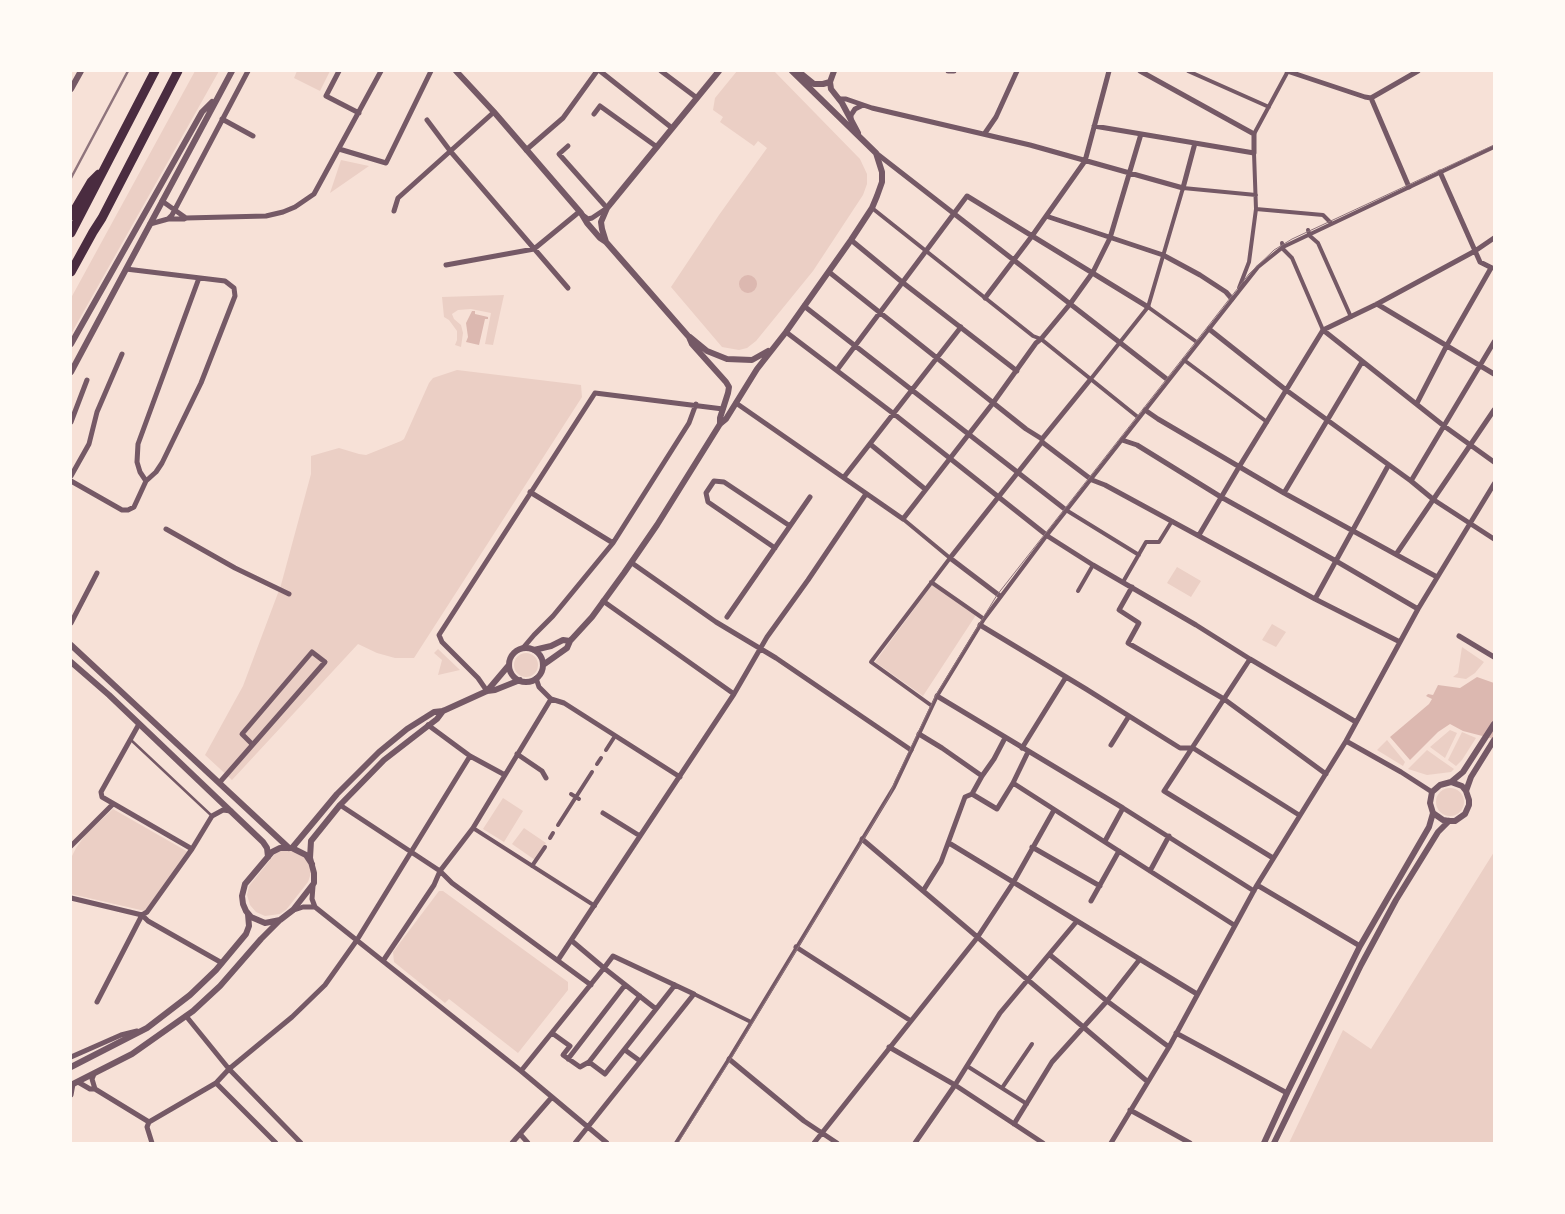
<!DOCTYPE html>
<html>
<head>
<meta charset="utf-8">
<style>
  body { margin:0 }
  #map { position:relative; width:1565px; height:1214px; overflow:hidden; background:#f7e1d7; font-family:"Archivo Narrow",sans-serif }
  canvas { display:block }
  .frame { position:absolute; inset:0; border:72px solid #fffaf5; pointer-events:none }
</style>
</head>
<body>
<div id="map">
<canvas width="1565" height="1214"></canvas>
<div class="frame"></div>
</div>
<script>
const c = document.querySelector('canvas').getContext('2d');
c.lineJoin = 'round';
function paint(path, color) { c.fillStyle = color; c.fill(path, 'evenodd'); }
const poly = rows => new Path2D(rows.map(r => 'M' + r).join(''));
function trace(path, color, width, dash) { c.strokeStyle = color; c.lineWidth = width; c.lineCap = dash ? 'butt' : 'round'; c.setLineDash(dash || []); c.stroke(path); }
paint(poly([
  [195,71,219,71,71,334,71,298],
  [297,71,330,71,320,91,294,78],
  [737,71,774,71,860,159,867,174,867,184,863,195,813,271,756,341,747,348,739,350,722,347,671,287,719,215,767,148,758,141,754,146,720,122,723,117,713,110,715,98],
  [341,160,369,166,330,193],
  [504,295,493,345,485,344,491,313,471,309,458,310,452,314,454,319,461,325,463,333,461,347,455,345,457,340,457,331,449,320,444,317,442,297],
  [457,370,581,385,582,397,414,658,395,658,377,653,358,644,232,780,205,755,243,686,281,585,311,474,311,456,339,448,359,454,366,455,401,441,404,439,429,383,433,378],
  [1177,567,1201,581,1191,597,1167,583],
  [932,585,976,615,923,696,875,662],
  [1272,624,1286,632,1276,647,1262,640],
  [1462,647,1484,662,1475,673,1466,679,1453,677,1458,673],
  [438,649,460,670,438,675,442,660,434,653],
  '514 665a12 12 0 1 1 24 0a12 12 0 1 1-24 0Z',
  [1450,730,1457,733,1445,758,1430,747],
  [1462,732,1476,738,1462,760,1456,766,1448,760],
  [1387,740,1405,762,1403,766,1377,750],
  [1427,750,1441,760,1454,769,1451,772,1427,775,1408,769],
  '1436 802a14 14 0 1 1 28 0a14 14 0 1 1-28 0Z',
  [503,798,523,811,504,842,483,829],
  [113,809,188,852,145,911,71,894,71,858,76,848,86,834],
  [524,828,546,843,535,860,512,844],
  [291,850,302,854,310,865,311,873,308,882,286,910,280,914,265,916,256,912,250,905,247,895,249,886,275,854,281,851],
  [1494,852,1494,1143,1289,1143,1343,1030,1371,1049],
  [439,891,443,891,568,982,568,990,518,1053,449,999,445,1003,394,962,393,952]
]), '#ebcfc5');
paint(poly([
  '739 284a9 9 0 1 1 18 0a9 9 0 1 1-18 0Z',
  [472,311,475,311,475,314,488,317,488,319,485,319,479,345,466,342,468,337,466,323],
  [1477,677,1494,683,1494,739,1463,731,1450,724,1438,732,1410,760,1390,737,1429,704,1432,699,1426,696,1428,694,1433,695,1438,685,1460,688]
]), '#dcb8b0');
trace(poly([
  [131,740,212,816]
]), '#755966', 2.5);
trace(poly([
  [1188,71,1269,107],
  [1254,134,1288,71],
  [1254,153,1256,209],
  [872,208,1033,336,1041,339,1139,418],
  [1308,230,1310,236,1318,243,1351,317],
  [1282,243,1283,249,1292,258,1323,330],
  [1239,288,1249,262,1256,209,1323,215,1331,223],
  [1148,307,1198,343],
  [1184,360,1267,422],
  [1090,380,1148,307,1183,188,1256,195],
  [1066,510,1139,555],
  [903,519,950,558,871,662,932,706],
  [931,582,984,619],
  [1123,582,1146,542,1159,542,1172,521],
  [1078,591,1093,565],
  [606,750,615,736],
  [597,764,601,758],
  [571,794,579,799],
  [558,825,592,772],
  [473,828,595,906],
  [550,838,553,833],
  [532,866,545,847],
  [694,994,751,1022],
  [967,1066,1027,1104],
  [1002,1088,1032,1044],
  [676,1143,729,1059,894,787,937,696,984,619,1047,535,1239,291,1258,267,1283,247,1494,147]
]), '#755966', 4);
trace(poly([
  [339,71,326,96,359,113],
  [600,71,672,128],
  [661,71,697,98],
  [948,71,954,71],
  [1287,71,1365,97,1371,98,1418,71],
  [1371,98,1409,187],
  [839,99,846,99,872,108,1030,145,1183,188,1195,143],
  [594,114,600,106,657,147],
  [222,119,253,136],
  [851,119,851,115,855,109,863,105],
  [427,120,451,152,568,288],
  [1094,126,1254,153,1254,134,1140,71],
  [985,133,996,117,1017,71],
  [568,146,559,154,607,208,592,218,588,219,584,216],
  [339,149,386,163,431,71],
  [526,150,563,118,597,71],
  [876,153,1168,380],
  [1440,172,1480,262,1492,268],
  [162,201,186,218],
  [394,211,398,198,494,112],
  [1046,216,1163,255,1200,275,1226,292,1232,299],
  [168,219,172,215,248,71],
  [150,224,168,219,184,219,186,218,266,216,283,212,295,207,314,194,381,71],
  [851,240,902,282,1017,371],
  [446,265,534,249,579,212],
  [829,272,1026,429,1042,439,1042,442,1092,480,1105,485,1315,599,1400,642],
  [985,298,1032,236,1085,161,1109,71],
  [1377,304,1494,374],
  [804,306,1066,510],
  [1209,329,1286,390,1411,481,1434,500,1494,539],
  [1323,330,1444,426,1494,462],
  [786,332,894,414,1049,537,1093,565,1196,625,1250,659,1356,722],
  [837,370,967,196,1148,307],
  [736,403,903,519,993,403,1036,343,1041,339,1070,304,1093,272,1110,238,1141,134],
  [1417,403,1447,345,1491,268],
  [1145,410,1158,419,1284,493,1437,577],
  [71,422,87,380],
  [1042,439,1090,380],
  [1122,440,1137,445,1221,497,1336,561,1418,609],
  [870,444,925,489],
  [71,476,89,444,97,412,122,354],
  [844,477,961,327],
  [71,481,122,510,128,510,134,507,146,481,156,472,162,463,201,383,235,296,234,288,225,281,126,269],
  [146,481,140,472,137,462,138,444,199,278],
  [1411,481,1494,342],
  [530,492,613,543],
  [1284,493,1362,362],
  [166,529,235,568,289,594],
  [1199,535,1239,467,1323,330,1377,304,1475,251,1494,238],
  [775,548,708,502,706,493,714,481,724,482,790,526],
  [1397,553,1494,410],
  [632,563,716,622,776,658,911,750],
  [1132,587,1119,610,1139,623,1128,643,1224,699,1326,774],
  [1000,596,950,558,1042,442],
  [1315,599,1388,466],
  [603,601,734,694],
  [727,617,810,497],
  [71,623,97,573],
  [980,625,1086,689,1180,748,1193,748,1299,815],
  [1459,636,1494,657],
  [523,648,534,635,553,616,613,543,689,423,696,404],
  [1250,659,1164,791,1273,858],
  [536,678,539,687,551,699,564,703,680,777],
  [487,691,478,678,442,642,439,635,595,393,723,409],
  [937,696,1123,808,1254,891],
  [139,724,101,792,102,797,192,849],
  [428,725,470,756,505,775],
  [919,734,942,748,982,776],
  [1005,738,994,759,982,776,972,794,997,809,1013,783,1028,752],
  [1346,741,1401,772,1432,792],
  [1111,745,1129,716],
  [1022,748,1066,677],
  [517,754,542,771,546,778],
  [220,782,325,662,312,652,242,734,252,744],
  [1013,783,1234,925],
  [340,805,440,871,452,883,591,985],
  [603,813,640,836],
  [862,839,1148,1082],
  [1105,841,1123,808],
  [949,843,1197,994],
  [71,846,113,804],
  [1032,847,1100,886],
  [1150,871,1169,836],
  [1257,885,1360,946],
  [313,886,312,899,315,907,521,1071,607,1143],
  [923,891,941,862,965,797,972,794],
  [71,898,142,915,148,921,222,963],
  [1091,901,1119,851],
  [294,910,303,907,315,907],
  [796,947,911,1021],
  [1050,955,1107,1001,1169,1047],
  [558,960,734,694,767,637,808,580,866,494],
  [383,961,434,885,440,871,473,828,551,699],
  [97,1002,142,915,147,912,192,849,212,816,223,810,231,811],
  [186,1016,229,1069,301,1143],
  [552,1033,570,1046,563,1055,580,1067,589,1062,605,1074,675,985],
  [1176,1033,1287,1093],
  [889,1047,955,1085,1043,1143],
  [625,1050,640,1061],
  [71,1057,121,1035,137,1031],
  [568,1059,625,985],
  [729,1059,804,1121,837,1143],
  [589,1062,640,996],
  [521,1071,604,968,572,941],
  [94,1074,92,1079,95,1089],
  [78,1082,90,1089,95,1089,149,1122],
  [216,1083,276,1143],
  [71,1095,73,1084],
  [1130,1110,1190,1143],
  [149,1122,216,1083,229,1069,292,1017,325,985,357,940,470,756],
  [149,1122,147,1127,152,1143],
  [1014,1124,1052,1062,1107,1001,1140,959],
  [520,1134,528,1143],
  [512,1143,552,1097],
  [575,1143,694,994,613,956,604,968,656,1009],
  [814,1143,977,938,1013,883,1054,810],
  [915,1143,955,1085,1000,1013,1077,921],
  [1111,1143,1169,1047,1257,885,1346,741,1418,609,1494,484]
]), '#755966', 5);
trace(poly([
  [456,71,494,112,581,213,587,223,600,238,606,242,689,337,692,344,726,382,729,387,728,393,720,418,720,424],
  [798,71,814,84,823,84,830,82],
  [830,82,831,89,842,103,858,133],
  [830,82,834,71],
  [71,89,81,71],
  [606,242,602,229,601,222,607,208,719,71],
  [690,337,707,351,727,359,752,360,768,351],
  [71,344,202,112,212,102],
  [71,372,232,71],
  [71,645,289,848],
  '509 665a17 17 0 1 1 34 0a17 17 0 1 1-34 0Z',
  [534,650,551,646,563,640,570,641],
  [71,662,109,695,263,842,267,848,268,857],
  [543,665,567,648,570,641,592,617,624,573,657,525,720,424,726,419,757,369,786,332,851,240,872,208,877,196,882,182,882,172,876,153,792,71],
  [487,691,509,665],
  [1451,782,1462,786,1466,791,1469,800,1469,805,1465,814,1455,821,1449,821,1443,820,1433,813,1430,803,1432,792,1440,785,1451,782,1463,772,1494,724],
  [1466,791,1471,777,1494,740],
  [292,848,337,794,379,752,407,729,434,712,443,711,487,691,495,690,520,680],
  [312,864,306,855,292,848,280,848,272,852,245,884,242,896,243,904,246,911,251,917,265,923,280,920,293,910,314,883,314,873,310,858,311,841,340,805,384,760,437,719,443,711],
  [71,1067,147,1028,190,995,216,970,246,934,249,926,248,914],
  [71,1085,132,1054,193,1011,220,986,261,939,278,922],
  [1264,1143,1287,1093,1360,946,1429,827,1433,813],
  [1274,1143,1361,965,1396,900,1438,832,1449,821]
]), '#755966', 6);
trace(poly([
  [71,216,91,182,99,174],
  [71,233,155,71],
  [71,272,93,232,102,218,178,71]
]), '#4a2c40', 9);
trace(poly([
  [678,1143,730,1060,889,797,895,781,936,695,997,595,1249,274,1274,250,1292,239,1494,145]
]), '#8f747c', 1);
trace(poly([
  [71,178,128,71]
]), '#8f747c', 2.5);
</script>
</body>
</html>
